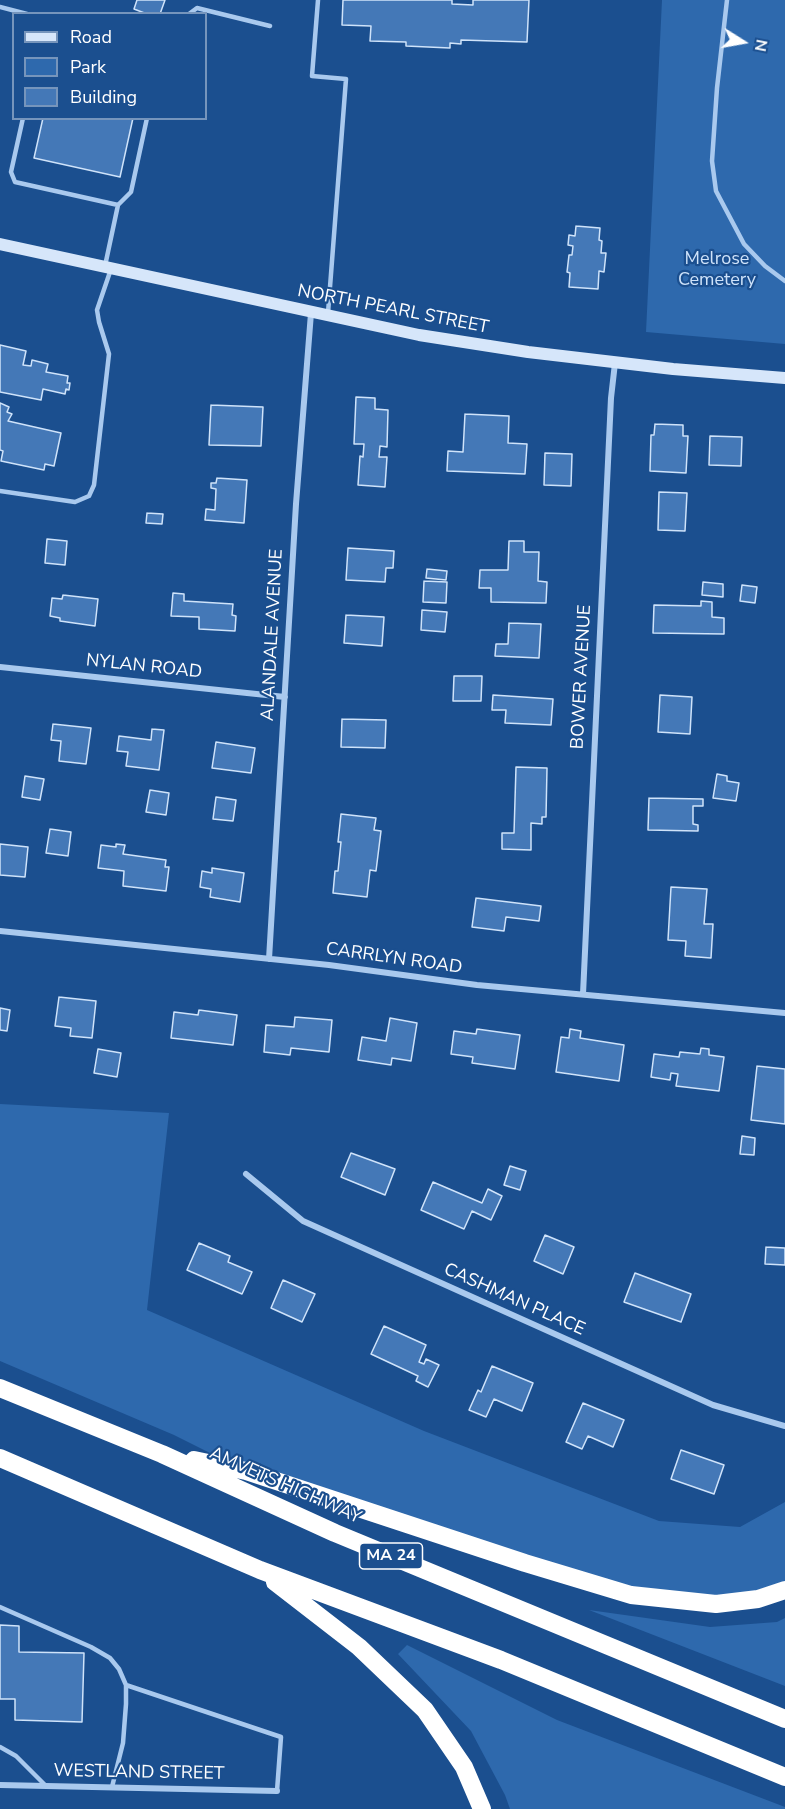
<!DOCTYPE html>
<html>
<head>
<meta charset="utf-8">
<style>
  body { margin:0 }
  #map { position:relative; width:785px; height:1809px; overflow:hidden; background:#1b4f8f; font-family:"Nunito Sans",sans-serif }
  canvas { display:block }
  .legend { position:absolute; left:12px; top:12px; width:195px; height:108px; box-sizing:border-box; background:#1b4f8f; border:2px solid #7695bc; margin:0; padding:8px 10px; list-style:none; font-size:18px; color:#fff }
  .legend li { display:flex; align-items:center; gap:12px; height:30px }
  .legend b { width:30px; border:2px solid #7695bc }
  .north { position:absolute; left:713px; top:12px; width:60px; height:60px; -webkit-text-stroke:4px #1b4f8f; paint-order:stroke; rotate:101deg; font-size:16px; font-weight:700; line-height:24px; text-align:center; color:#fff }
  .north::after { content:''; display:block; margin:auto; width:21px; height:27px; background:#fff; clip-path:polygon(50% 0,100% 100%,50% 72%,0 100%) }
</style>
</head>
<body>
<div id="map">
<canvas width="785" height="1809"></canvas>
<ul class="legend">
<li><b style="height:8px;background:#d6e6fa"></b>Road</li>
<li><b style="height:16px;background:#2e69ad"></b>Park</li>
<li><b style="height:16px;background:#4478b7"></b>Building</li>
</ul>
<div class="north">N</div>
</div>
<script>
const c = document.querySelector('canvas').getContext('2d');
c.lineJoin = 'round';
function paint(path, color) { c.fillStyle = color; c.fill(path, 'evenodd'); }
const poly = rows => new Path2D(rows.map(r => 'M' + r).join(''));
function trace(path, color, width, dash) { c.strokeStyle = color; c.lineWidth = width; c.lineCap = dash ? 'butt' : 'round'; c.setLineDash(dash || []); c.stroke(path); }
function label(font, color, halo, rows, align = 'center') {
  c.font = font + ' "Nunito Sans",sans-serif'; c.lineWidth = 4.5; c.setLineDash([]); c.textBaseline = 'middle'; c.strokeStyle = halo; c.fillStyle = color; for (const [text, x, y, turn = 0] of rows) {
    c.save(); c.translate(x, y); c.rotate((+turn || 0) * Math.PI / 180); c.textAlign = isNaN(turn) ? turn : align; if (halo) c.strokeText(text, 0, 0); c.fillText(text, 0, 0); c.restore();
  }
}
paint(poly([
  [662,0,785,0,785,344,646,332],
  [0,1104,169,1113,147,1310,424,1431,659,1521,740,1527,785,1502,785,1590,672,1600,246,1471,174,1435,0,1361],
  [589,1610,710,1627,777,1622,785,1618,785,1686],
  [407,1645,557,1720,785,1807,785,1809,510,1809,505,1795,471,1731,398,1654]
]), '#2e69ad');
const building = poly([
  [137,0,165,0,160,14,147,14,134,9,137,0],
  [343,0,452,0,452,4,473,5,473,0,529,0,527,42,461,40,461,44,450,43,450,48,406,46,406,42,370,41,371,26,342,25,343,0],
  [43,118,133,118,120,177,34,158,43,118],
  [576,226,600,228,599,240,602,241,601,253,606,253,604,272,599,271,598,289,569,287,570,273,567,272,569,255,572,255,573,246,568,245,569,235,575,236,576,226],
  [0,345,26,351,23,365,31,366,32,360,48,364,46,372,68,376,67,383,70,383,69,390,66,389,65,394,43,389,41,400,0,392,0,345],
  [356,397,375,398,375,409,388,410,387,447,380,446,379,457,387,457,385,487,358,485,360,456,363,457,364,444,354,444,356,397],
  [0,403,9,407,7,412,12,414,8,421,61,433,54,466,45,464,44,470,1,461,3,451,0,450,0,403],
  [211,405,263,407,261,446,209,445,211,405],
  [465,414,509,416,508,443,527,444,525,474,447,471,448,451,463,452,465,414],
  [655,424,683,425,683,436,688,436,686,473,650,471,651,435,654,435,655,424],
  [710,436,742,437,741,466,709,465,710,436],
  [545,453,572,454,571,486,544,485,545,453],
  [217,478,247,480,244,523,205,520,206,509,215,510,216,489,211,488,211,483,216,483,217,478],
  [659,492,687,493,685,531,658,530,659,492],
  [147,513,163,514,162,524,146,523,147,513],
  [47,539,67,541,65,565,45,563,47,539],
  [509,541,524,541,524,552,539,552,538,581,547,582,546,603,491,602,491,588,479,588,480,570,508,570,509,541],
  [348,548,394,551,393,568,386,568,385,582,346,580,348,548],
  [427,569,447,571,446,580,426,578,427,569],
  [424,581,447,582,446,603,423,602,424,581],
  [703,582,723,584,723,597,702,595,703,582],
  [742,585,757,587,755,603,740,601,742,585],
  [173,593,184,594,184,601,233,604,232,615,236,616,235,631,199,629,199,617,171,616,173,593],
  [63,595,98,599,95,626,60,621,60,618,50,616,52,598,62,599,63,595],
  [701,601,712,602,712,617,724,618,724,634,653,633,654,605,701,606,701,601],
  [422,610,447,612,445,632,421,630,422,610],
  [346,615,384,617,382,646,344,643,346,615],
  [509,623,541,624,539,658,495,656,496,644,508,644,509,623],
  [454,676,482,676,481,701,453,701,454,676],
  [493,695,553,699,551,725,505,723,506,710,492,710,493,695],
  [660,695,692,697,690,734,658,732,660,695],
  [342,719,386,720,385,748,341,747,342,719],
  [53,724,91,728,86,764,59,761,61,741,51,740,53,724],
  [152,729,164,730,159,770,126,766,128,752,117,751,119,736,151,740,152,729],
  [216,742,255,748,251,773,212,768,216,742],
  [516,767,547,768,546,817,542,817,542,824,531,823,531,850,502,849,502,833,514,833,516,767],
  [717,774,727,776,727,781,739,783,736,801,713,798,717,774],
  [25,776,44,779,40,800,22,797,25,776],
  [150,790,169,793,166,815,146,812,150,790],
  [216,797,236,800,233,821,213,819,216,797],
  [649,798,703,799,703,806,693,806,693,824,698,825,698,831,648,830,649,798],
  [341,814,376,818,374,830,381,831,376,871,370,870,367,897,333,893,335,871,338,871,341,842,338,842,341,814],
  [50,829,71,832,68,856,46,853,50,829],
  [0,844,28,847,25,877,0,875,0,844],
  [116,844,125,845,123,854,166,860,165,867,169,867,166,891,123,886,124,871,98,868,101,845,116,847,116,844],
  [212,868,244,873,240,902,210,897,211,889,200,887,202,871,212,873,212,868],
  [671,887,707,889,704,924,713,924,711,958,685,956,686,941,668,940,671,887],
  [476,898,541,906,539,921,506,917,504,931,472,927,476,898],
  [59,997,96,1001,92,1038,70,1036,71,1028,55,1026,59,997],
  [0,1008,10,1010,7,1031,0,1030,0,1008],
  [199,1010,237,1015,233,1045,171,1038,174,1012,198,1015,199,1010],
  [295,1017,332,1020,329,1052,291,1048,290,1055,264,1052,266,1025,294,1027,295,1017],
  [390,1018,417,1023,411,1061,392,1058,391,1065,358,1060,362,1037,386,1041,390,1018],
  [477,1029,520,1035,515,1069,472,1063,473,1057,451,1054,454,1031,476,1034,477,1029],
  [570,1029,581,1031,580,1038,624,1045,619,1081,556,1072,561,1037,569,1038,570,1029],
  [701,1048,709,1049,709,1055,724,1057,719,1091,676,1086,678,1074,671,1073,670,1080,651,1077,654,1054,679,1057,680,1052,700,1054,701,1048],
  [98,1049,121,1053,117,1077,94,1073,98,1049],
  [757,1066,785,1069,785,1124,751,1120,757,1066],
  [742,1136,755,1138,754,1155,740,1154,742,1136],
  [351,1153,395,1169,385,1195,341,1177,351,1153],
  [510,1166,526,1171,520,1190,504,1185,510,1166],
  [433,1182,482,1203,488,1189,502,1196,491,1220,472,1211,464,1229,421,1210,433,1182],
  [545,1235,574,1247,563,1274,534,1261,545,1235],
  [199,1243,230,1256,228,1262,252,1272,242,1294,187,1270,199,1243],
  [766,1247,785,1248,785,1265,765,1264,766,1247],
  [635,1273,691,1294,681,1322,624,1302,635,1273],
  [283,1280,315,1294,302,1322,271,1308,283,1280],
  [384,1326,426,1345,419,1362,424,1364,426,1359,439,1365,428,1387,416,1381,418,1376,371,1354,384,1326],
  [492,1366,533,1383,522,1411,494,1399,486,1417,469,1410,478,1390,481,1392,492,1366],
  [583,1403,624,1420,613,1447,588,1436,582,1449,566,1442,583,1403],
  [681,1450,724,1465,714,1494,671,1479,681,1450],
  [0,1625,19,1626,19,1652,84,1653,82,1722,15,1720,15,1699,0,1699,0,1625]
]);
paint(building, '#4478b7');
trace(building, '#cfe3fa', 1.5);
trace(poly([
  [318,0,312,76,346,79,328,313],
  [727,0,717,88,712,161,716,191,744,244,765,266,785,281],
  [0,7,27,14],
  [189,14,197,8,270,26],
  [23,118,11,172,15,182,118,205,105,266],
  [118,205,131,192,147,118],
  [0,491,75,502,89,496,94,485,109,354,99,322,97,310,111,269],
  [0,1607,91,1647,110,1658,119,1669,126,1685,126,1704,123,1743,112,1787],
  [126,1685,281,1737,277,1791],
  [0,1747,16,1756,46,1786]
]), '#a9c9ee', 4.5);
trace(poly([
  [0,667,285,697],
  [0,931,329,965,477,985,785,1013],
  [269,959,296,504,311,313],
  [583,994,611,398,615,363],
  [246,1174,303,1221,713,1405,785,1426],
  [0,1785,277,1791]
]), '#a9c9ee', 6);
trace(poly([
  [0,244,419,335,528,352,673,369,785,378]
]), '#d6e6fa', 12);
trace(poly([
  [0,1388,162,1454,335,1533,785,1719],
  [0,1458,260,1570,501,1660,785,1777],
  [194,1460,246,1471,525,1563,631,1595,716,1604,758,1599,785,1590],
  [275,1582,359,1647,425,1710,464,1767,482,1809]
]), '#fff', 18);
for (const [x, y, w] of [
  [391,1556,63]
]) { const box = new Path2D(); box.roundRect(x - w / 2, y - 13, w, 26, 4.5); c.fillStyle = '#1b4f8f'; c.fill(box); trace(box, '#fff', 1.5); }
label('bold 16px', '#fff', null, [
  ["MA 24",391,1556]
]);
label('18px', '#cfe3fa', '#1b4f8f', [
  ["Melrose",717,260],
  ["Cemetery",717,281]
]);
label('18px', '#fff', '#1b4f8f', [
  ["NORTH PEARL STREET",393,310,11],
  ["ALANDALE AVENUE",273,635,-87],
  ["NYLAN ROAD",144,667,6],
  ["BOWER AVENUE",582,677,-87],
  ["CARRLYN ROAD",394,959,8],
  ["CASHMAN PLACE",514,1300,24],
  ["AMVETS HIGHWAY",285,1486,24],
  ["WESTLAND STREET",139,1773,1]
]);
</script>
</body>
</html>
